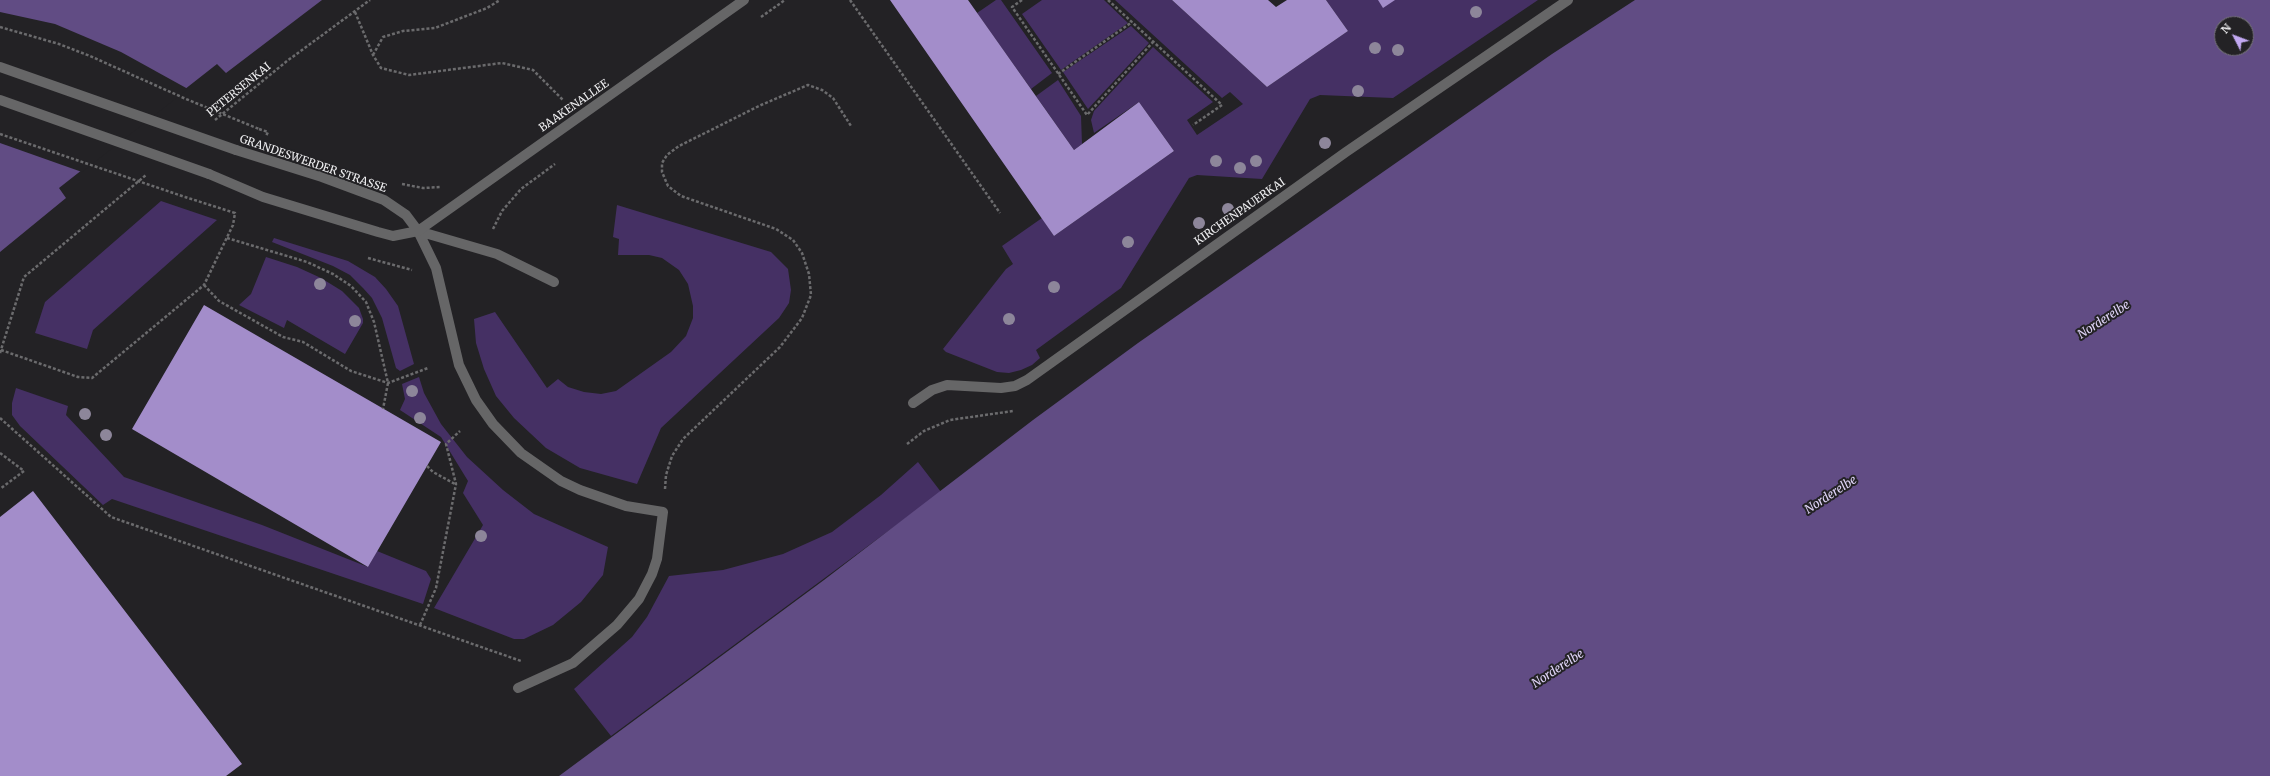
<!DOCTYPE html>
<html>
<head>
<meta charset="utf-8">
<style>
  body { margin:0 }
  #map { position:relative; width:2270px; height:776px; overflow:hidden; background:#232225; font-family:Merriweather,serif }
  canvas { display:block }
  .north { position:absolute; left:2214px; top:16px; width:40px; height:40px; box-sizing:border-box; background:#232225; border:1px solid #757477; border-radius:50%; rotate:312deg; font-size:11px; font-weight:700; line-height:16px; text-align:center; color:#efeff1 }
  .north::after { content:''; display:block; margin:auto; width:14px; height:18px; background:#c2a8f2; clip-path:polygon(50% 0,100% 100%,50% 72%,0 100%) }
</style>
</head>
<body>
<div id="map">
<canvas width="2270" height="776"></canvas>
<div class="north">N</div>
</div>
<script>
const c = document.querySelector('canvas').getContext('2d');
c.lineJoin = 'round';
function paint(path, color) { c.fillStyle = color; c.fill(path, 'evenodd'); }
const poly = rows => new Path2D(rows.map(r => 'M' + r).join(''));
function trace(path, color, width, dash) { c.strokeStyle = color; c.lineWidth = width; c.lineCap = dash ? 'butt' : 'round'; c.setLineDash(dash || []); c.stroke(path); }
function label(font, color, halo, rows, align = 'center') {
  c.font = font + ' Merriweather,serif'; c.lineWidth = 4; c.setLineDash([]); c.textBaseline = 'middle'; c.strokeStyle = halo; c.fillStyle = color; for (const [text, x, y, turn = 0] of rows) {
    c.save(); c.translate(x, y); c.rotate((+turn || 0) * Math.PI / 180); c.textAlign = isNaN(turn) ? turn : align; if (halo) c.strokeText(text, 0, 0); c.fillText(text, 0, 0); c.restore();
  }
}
paint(poly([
  [996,0,1001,0,1052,73,1031,89,977,13],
  [1042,0,1104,0,1128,23,1061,70,1022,14],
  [1115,0,1172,0,1267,87,1348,31,1326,0,1538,0,1393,98,1320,95,1310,99,1262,179,1197,175,1189,178,1121,288,1036,350,1040,358,1032,365,1021,370,1009,373,997,372,946,352,943,349,1006,269,1013,264,1002,246,1042,218,1054,236,1174,151,1139,102,1094,133,1091,120,1094,111,1153,47,1213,102,1187,120,1197,135,1243,104,1230,92,1222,98],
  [1131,26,1149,43,1088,109,1063,72],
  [1058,80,1081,116,1082,144,1074,150,1036,96],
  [161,201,217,220,93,330,87,349,35,333,45,302],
  [617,205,771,252,788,269,791,290,789,303,779,318,661,428,637,484,580,468,546,448,514,418,496,396,484,369,476,343,474,319,495,312,547,388,558,379,568,387,584,392,601,394,616,391,671,352,686,336,693,318,693,306,688,284,679,270,662,258,649,255,618,255,619,239,613,237],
  [274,238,348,261,375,277,386,289,398,306,414,364,400,371,396,368,382,318,372,298,363,288,350,275,333,266,272,242],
  [266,257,297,267,321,278,342,291,359,308,363,319,363,323,345,354,287,320,284,328,239,305,251,294],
  [419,377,424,393,441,424,467,457,503,490,534,514,608,547,603,575,581,602,553,625,524,639,514,639,434,608,483,525,463,493,468,481,441,437,400,410,405,399,402,384],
  [16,388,68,406,66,415,124,477,262,525,368,567,377,551,426,571,431,579,423,604,112,499,103,505,20,426,12,415,12,403],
  [918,462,941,492,611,736,574,689,632,637,647,617,669,576,723,570,783,554,832,532,881,495]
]), '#453064');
paint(poly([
  [0,0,322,0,226,73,217,64,59,188,66,198,0,252],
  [1635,0,2270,0,2270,776,559,776,824,580,1033,420,1138,343,1552,54],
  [2222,24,2246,24,2246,48,2222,48]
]), '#614c84');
paint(poly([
  [0,12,55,24,121,52,188,89,82,172,0,143]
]), '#232225');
paint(poly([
  [890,0,968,0,1074,150,1139,102,1174,151,1054,236],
  [1172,0,1268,0,1276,7,1287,0,1326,0,1348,31,1267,87],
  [1378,0,1395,0,1383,8],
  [204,305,441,442,368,567,132,429],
  [33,491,242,764,226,776,0,776,0,517]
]), '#a38dca');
trace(poly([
  [850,0,1000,213],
  [1022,0,1012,7,1087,115,1153,42],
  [1108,0,1222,105,1193,125],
  [355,12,373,55,381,68,409,75,502,63,533,70,563,100],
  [761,17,785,0],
  [373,55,383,37,403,31,435,28,487,8,500,0],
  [1058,74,1132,22],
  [215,120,287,61,370,0],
  [259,129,268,132,266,136],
  [402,184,423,188,441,187],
  [493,229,502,211,521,189,555,164],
  [227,238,307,262,333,274,351,286,366,302,374,322,388,383,383,409],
  [368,258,412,270],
  [204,285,219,301,283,337,303,342,351,371,388,383,428,368],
  [1,350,78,377,92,378,204,285,233,225,235,213,185,197],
  [0,353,24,277,146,175],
  [0,418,111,517,521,661],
  [907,444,924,431,950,420,1013,411],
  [0,453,24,471,0,489],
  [427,466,433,472,455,484],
  [665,489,666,475,672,456,683,439,780,347,802,318,811,295,809,274,802,253,793,240,776,229,681,196,668,186,662,172,662,163,667,155,679,146,761,105,808,85,822,90,833,98,851,126],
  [420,625,436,588,456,484,446,444,460,431]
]), '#6b6b6d', 2.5, [3, 2]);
trace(poly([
  [418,231,436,268,459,365,476,400,493,424,521,453,561,481,580,490,626,506,663,512,657,559,652,574,639,599,617,625,573,663,518,688],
  [418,231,497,254,554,282],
  [913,403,932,390,947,385,1001,388,1015,386,1027,380,1346,152,1568,0]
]), '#666667', 10);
trace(poly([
  [236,150,322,177,384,200,406,215,418,231],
  [209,174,263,197,378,232,393,236,418,231,744,0]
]), '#666667', 10);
trace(poly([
  [0,27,59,44,90,56,186,99,259,129],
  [0,134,185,197]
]), '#6b6b6d', 2.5, [3, 2]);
trace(poly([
  [0,67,236,150],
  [0,100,209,174]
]), '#666667', 10);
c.fillStyle = '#8d869a';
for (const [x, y] of [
  [1476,12],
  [1375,48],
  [1398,50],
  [1358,91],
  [1325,143],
  [1216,161],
  [1256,161],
  [1240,168],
  [1228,209],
  [1199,223],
  [1128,242],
  [320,284],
  [1054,287],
  [1009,319],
  [355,321],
  [412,391],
  [85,414],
  [420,418],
  [106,435],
  [481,536]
]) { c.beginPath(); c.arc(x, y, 6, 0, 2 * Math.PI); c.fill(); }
label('11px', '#efeff1', '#232225', [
  ["PETERSENKAI",239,90,-39],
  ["BAAKENALLEE",574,106,-35],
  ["GRANDESWERDER STRASSE",313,164,19],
  ["KIRCHENPAUERKAI",1240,212,-35]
]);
label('italic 12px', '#e0d5f8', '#232225', [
  ["Norderelbe",2104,320,-33],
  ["Norderelbe",1831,495,-33],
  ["Norderelbe",1558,669,-33]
]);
</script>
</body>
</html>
